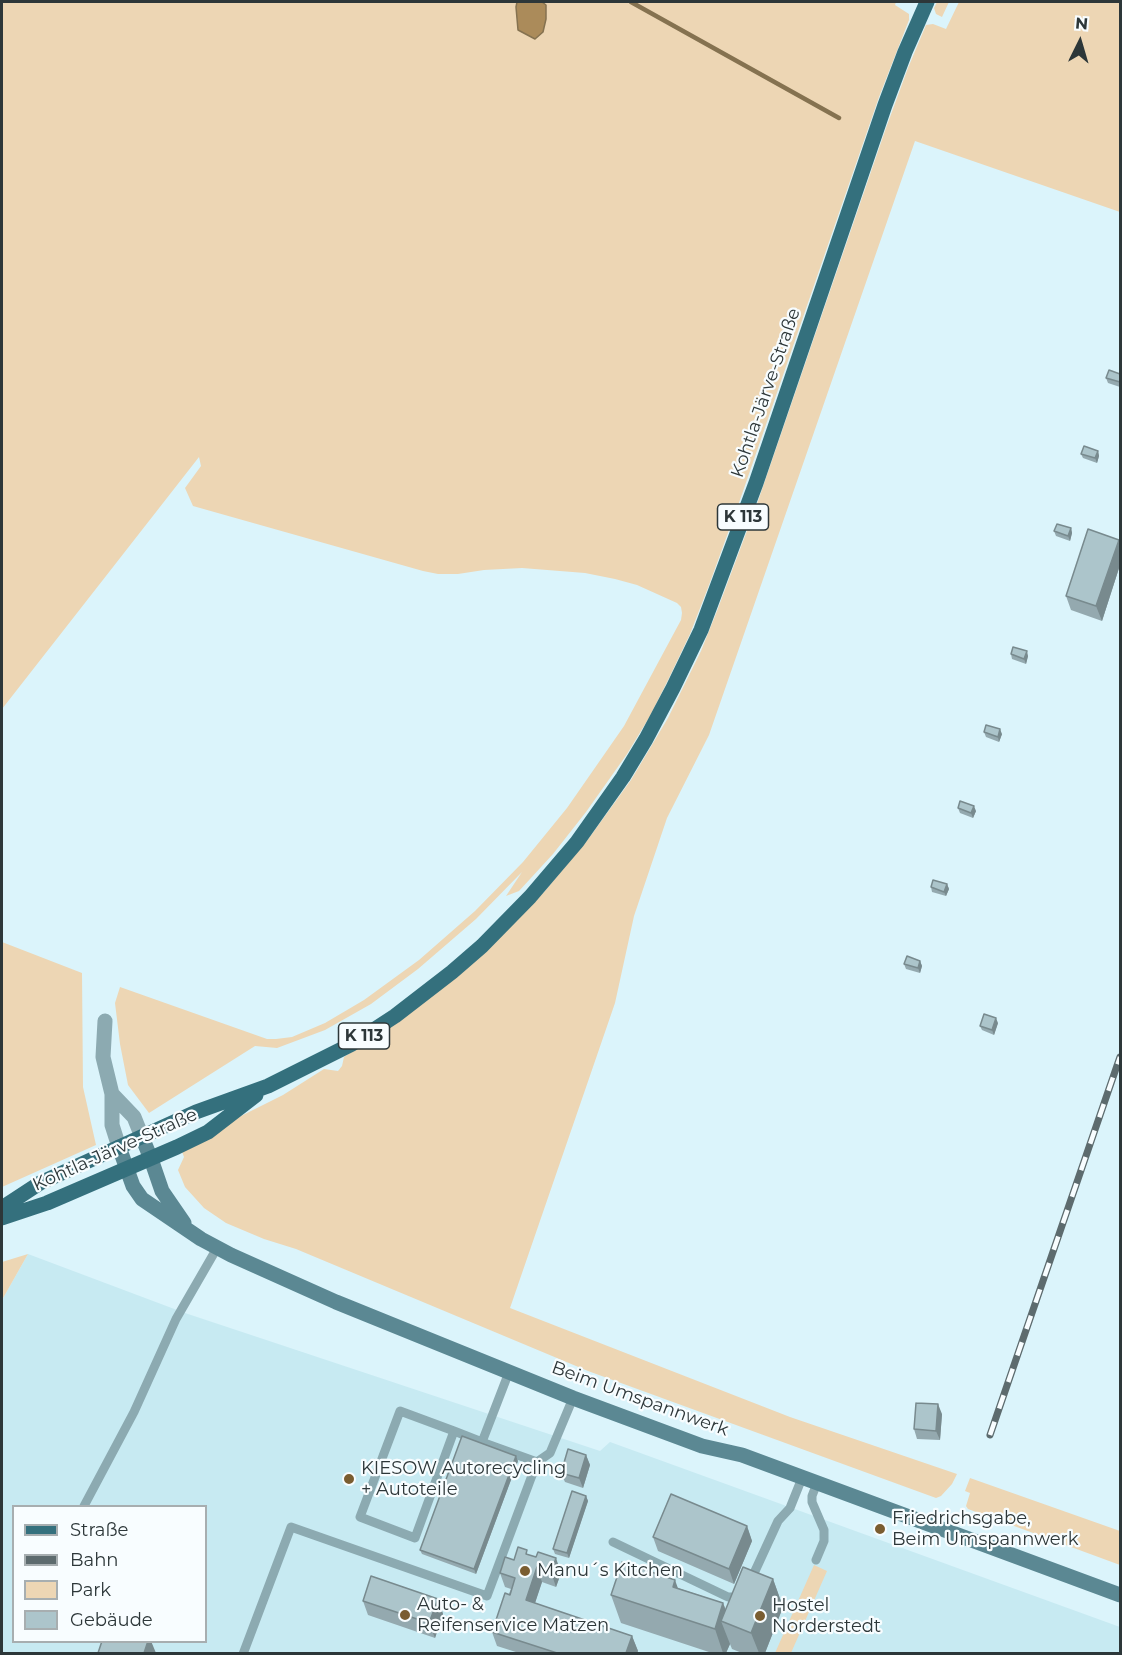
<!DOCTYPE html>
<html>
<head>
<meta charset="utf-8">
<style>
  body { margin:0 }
  #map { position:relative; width:1122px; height:1655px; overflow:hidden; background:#dbf4fb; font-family:Montserrat,sans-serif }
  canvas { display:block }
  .frame { position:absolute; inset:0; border:3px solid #2d3739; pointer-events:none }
  .legend { position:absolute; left:12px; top:1505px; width:195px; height:138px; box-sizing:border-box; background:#f8fdff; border:2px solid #a7aeb0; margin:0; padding:8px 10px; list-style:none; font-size:18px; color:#2d3739 }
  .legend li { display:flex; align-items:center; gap:12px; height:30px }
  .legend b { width:30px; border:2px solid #a7aeb0 }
  .north { position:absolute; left:1050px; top:12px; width:60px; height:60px; -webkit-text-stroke:4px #f8fdff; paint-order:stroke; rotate:5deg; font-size:16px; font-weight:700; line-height:24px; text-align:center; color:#2d3739 }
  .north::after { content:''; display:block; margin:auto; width:21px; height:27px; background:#2d3739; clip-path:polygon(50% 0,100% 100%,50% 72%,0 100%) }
</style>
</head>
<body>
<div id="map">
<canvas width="1122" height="1655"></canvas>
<div class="frame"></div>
<ul class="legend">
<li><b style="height:8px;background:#34707d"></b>Straße</li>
<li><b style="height:8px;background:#5d6b6e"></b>Bahn</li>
<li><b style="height:16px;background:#edd6b4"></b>Park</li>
<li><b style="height:16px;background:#acc5cb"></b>Gebäude</li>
</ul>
<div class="north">N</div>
</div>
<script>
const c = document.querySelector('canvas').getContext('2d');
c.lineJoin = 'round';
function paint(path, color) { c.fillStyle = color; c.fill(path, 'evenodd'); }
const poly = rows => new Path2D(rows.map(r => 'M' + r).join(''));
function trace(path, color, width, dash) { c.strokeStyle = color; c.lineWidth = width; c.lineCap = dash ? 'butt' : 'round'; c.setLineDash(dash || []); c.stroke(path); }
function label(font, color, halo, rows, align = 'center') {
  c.font = font + ' Montserrat,sans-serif'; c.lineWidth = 4.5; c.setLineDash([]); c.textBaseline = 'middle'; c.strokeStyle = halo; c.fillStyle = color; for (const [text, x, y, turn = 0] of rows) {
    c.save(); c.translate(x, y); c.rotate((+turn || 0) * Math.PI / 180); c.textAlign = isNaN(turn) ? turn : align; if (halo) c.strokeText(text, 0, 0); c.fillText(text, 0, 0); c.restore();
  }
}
paint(poly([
  [28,1254,185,1313,600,1451,610,1442,1120,1627,1120,1654,2,1654,2,1300],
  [14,1506,206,1506,206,1642,14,1642]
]), '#c7eaf2');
paint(poly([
  [2,2,896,2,895,5,909,14,909,20,879,97,741,497,709,585,690,634,669,678,650,716,627,754,586,812,553,854,519,891,506,896,522,872,476,919,418,969,371,1004,325,1030,277,1048,255,1046,149,1113,128,1085,120,1044,115,1003,120,987,267,1039,276,1039,292,1037,325,1023,364,1000,419,960,475,911,523,862,567,808,624,726,681,620,682,613,681,607,677,603,637,585,615,579,585,573,522,568,484,570,458,574,438,574,423,571,193,506,185,488,201,466,199,457,2,709],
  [937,2,949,2,942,17,936,14,934,8],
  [959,2,1120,2,1120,212,915,141,709,735,667,818,634,916,615,1003,510,1308,790,1417,957,1474,952,1484,941,1496,936,1498,588,1371,296,1249,264,1239,226,1223,204,1208,185,1187,178,1170,184,1157,181,1149,189,1142,283,1095,324,1069,338,1071,342,1066,344,1057,370,1040,544,892,589,838,631,780,668,718,701,651,717,611,757,504,886,128,908,68,926,25,933,24,946,29],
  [2,942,82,973,83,1087,96,1145,2,1187],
  [28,1254,2,1300,2,1262],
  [970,1478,1120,1531,1120,1565,968,1509,966,1506,970,1493,965,1491],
  [814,1565,827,1571,791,1653,775,1653]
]), '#edd6b4');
const water = poly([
  [517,2,542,2,546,5,546,19,543,32,535,39,518,30,516,7,517,2]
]);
paint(water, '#ab8b5a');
trace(water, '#857250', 1.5);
trace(poly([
  [631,2,839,118]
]), '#857250', 4.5);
trace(poly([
  [454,1431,415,1538,360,1517,400,1411,454,1431,482,1442,487,1444,537,1462,550,1453,573,1398],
  [482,1442,509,1372],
  [84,1506,134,1412,176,1319,217,1248],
  [613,1542,728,1597,735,1597,741,1596],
  [816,1560,824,1541,824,1530,812,1502,812,1496,817,1483],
  [750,1582,778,1521,790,1508,802,1478],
  [243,1654,291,1527,487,1596,537,1462]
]), '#8caab1', 9);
trace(poly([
  [105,1021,103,1057,112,1094,112,1125,119,1147],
  [112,1094,134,1117,142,1137]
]), '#8caab1', 15);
trace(poly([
  [142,1137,151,1159,162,1191,184,1223],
  [119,1147,133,1186,142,1199,201,1239,231,1255,336,1302,573,1398,702,1446,742,1455,1120,1595]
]), '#5b8893', 15);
trace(poly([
  [2,1208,40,1183,196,1112,268,1086,352,1044,395,1016,452,972,482,946,530,897,577,842,623,777,646,739,673,688,701,630,756,483,885,105,905,52,927,2],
  [2,1218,47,1203,177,1147,208,1132,256,1095]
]), '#34707d', 15);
const rail = poly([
  [990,1435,1120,1057]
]);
trace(rail, '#5d6b6e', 7);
trace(rail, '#f8fdff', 4.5, [14]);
paint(poly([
  [1120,374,1120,387,1108,383,1106,378],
  [1098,451,1099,456,1097,463,1083,458,1081,454],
  [1071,528,1072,533,1070,541,1056,536,1054,531],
  [1120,545,1120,565,1102,621,1071,610,1066,596],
  [1011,654,1028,656,1026,664,1012,659],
  [984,732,1002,734,999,742,986,737],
  [958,808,976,811,973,818,960,813],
  [947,884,949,889,946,896,932,892,931,887],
  [920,961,922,966,920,973,906,969,904,964],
  [998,1023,994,1035,982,1030,980,1026],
  [942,1414,940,1440,917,1439,914,1429],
  [586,1455,590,1465,583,1488,565,1482,561,1473],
  [518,1461,476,1574,422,1554,420,1550],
  [586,1496,588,1501,569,1558,555,1554,553,1549],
  [747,1526,752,1541,734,1584,658,1551,653,1537],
  [529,1555,561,1573,556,1587,542,1582,535,1603,632,1636,638,1651,637,1653,519,1653,497,1646,492,1632,511,1589,505,1587,500,1573,514,1560],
  [773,1579,783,1607,765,1653,742,1653,732,1649,730,1644,726,1653,712,1653,621,1623,611,1595,678,1588,723,1603,726,1610],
  [438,1599,443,1614,435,1638,368,1615,363,1601]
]), '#94a9af');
paint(poly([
  [1098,451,1099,456,1097,463,1095,458],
  [1071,528,1072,533,1070,541,1068,536],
  [1119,540,1120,545,1120,565,1102,621,1096,606],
  [1027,651,1028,656,1026,664,1024,659],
  [1000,729,1002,734,999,742,998,737],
  [974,806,976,811,973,818,971,813],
  [947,884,949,889,946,896,944,892],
  [920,961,922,966,920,973,918,968],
  [996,1018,998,1023,994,1035,992,1030],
  [938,1404,942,1414,940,1440,936,1431],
  [586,1455,590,1465,583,1488,579,1478],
  [516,1456,518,1461,476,1574,474,1569],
  [586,1496,588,1501,569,1558,567,1553],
  [747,1526,752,1541,734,1584,729,1569],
  [556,1558,561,1573,556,1587,551,1572],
  [537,1567,542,1582,531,1615,526,1600],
  [773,1579,783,1607,765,1653,759,1653,751,1633],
  [675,1580,685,1608,673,1587],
  [438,1599,443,1614,435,1638,429,1623],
  [723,1603,731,1625,721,1621,730,1644,726,1653,723,1653,715,1629],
  [632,1636,638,1651,637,1653,626,1653],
  [148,1641,151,1641,156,1653,144,1653]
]), '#788a8e');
const building = poly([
  [1109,370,1120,374,1120,382,1106,378,1109,370],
  [1084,446,1098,451,1095,458,1081,454,1084,446],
  [1057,524,1071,528,1068,536,1054,531,1057,524],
  [1088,529,1119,540,1096,606,1066,596,1088,529],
  [1013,647,1027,651,1024,659,1011,654,1013,647],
  [986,725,1000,729,998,737,984,732,986,725],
  [960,801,974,806,971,813,958,808,960,801],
  [933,880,947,884,944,892,931,887,933,880],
  [907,956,920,961,918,968,904,964,907,956],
  [984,1014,996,1018,992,1030,980,1026,984,1014],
  [916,1403,938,1404,936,1431,914,1429,916,1403],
  [462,1436,516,1456,474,1569,420,1550,462,1436],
  [568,1449,586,1455,579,1478,561,1473,568,1449],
  [572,1491,586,1496,567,1553,553,1549,572,1491],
  [671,1494,747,1526,729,1569,653,1537,671,1494],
  [518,1547,527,1550,526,1554,536,1557,538,1552,556,1558,551,1572,537,1567,526,1600,632,1636,626,1653,557,1653,492,1632,505,1593,510,1595,515,1578,500,1573,505,1557,514,1560,518,1547],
  [622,1562,675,1580,673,1587,723,1603,715,1629,611,1595,622,1562],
  [743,1567,773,1579,751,1633,721,1621,743,1567],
  [371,1576,438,1599,429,1623,363,1601,371,1576],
  [102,1641,148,1641,144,1653,98,1653,102,1641]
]);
paint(building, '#acc5cb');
trace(building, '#788a8e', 1.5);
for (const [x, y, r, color] of [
  [349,1479,6,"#7a5d31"],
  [880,1529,6,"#7a5d31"],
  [525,1571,6,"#7a5d31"],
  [405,1615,6,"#7a5d31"],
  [760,1616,6,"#7a5d31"]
]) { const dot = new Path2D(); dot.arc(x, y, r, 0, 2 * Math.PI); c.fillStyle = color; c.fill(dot); trace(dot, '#f8fdff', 2); }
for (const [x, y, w] of [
  [743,517,51],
  [364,1036,51]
]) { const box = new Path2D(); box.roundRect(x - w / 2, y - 13, w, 26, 4.5); c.fillStyle = '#f8fdff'; c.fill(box); trace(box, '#2d3739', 1.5); }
label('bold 16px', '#2d3739', null, [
  ["K 113",743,517],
  ["K 113",364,1036]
]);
label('18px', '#2d3739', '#f8fdff', [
  ["Kohtla-Järve-Straße",766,393,-71],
  ["Kohtla-Järve-Straße",115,1150,-24],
  ["Beim Umspannwerk",640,1399,20]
]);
label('18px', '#2d3739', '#f8fdff', [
  ["KIESOW Autorecycling",361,1469],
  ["+ Autoteile",361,1490],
  ["Friedrichsgabe,",892,1519],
  ["Beim Umspannwerk",892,1540],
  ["Manu´s Kitchen",537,1571],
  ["Auto- &",417,1605],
  ["Reifenservice Matzen",417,1626],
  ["Hostel",772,1606],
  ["Norderstedt",772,1627]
], 'left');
</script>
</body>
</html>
